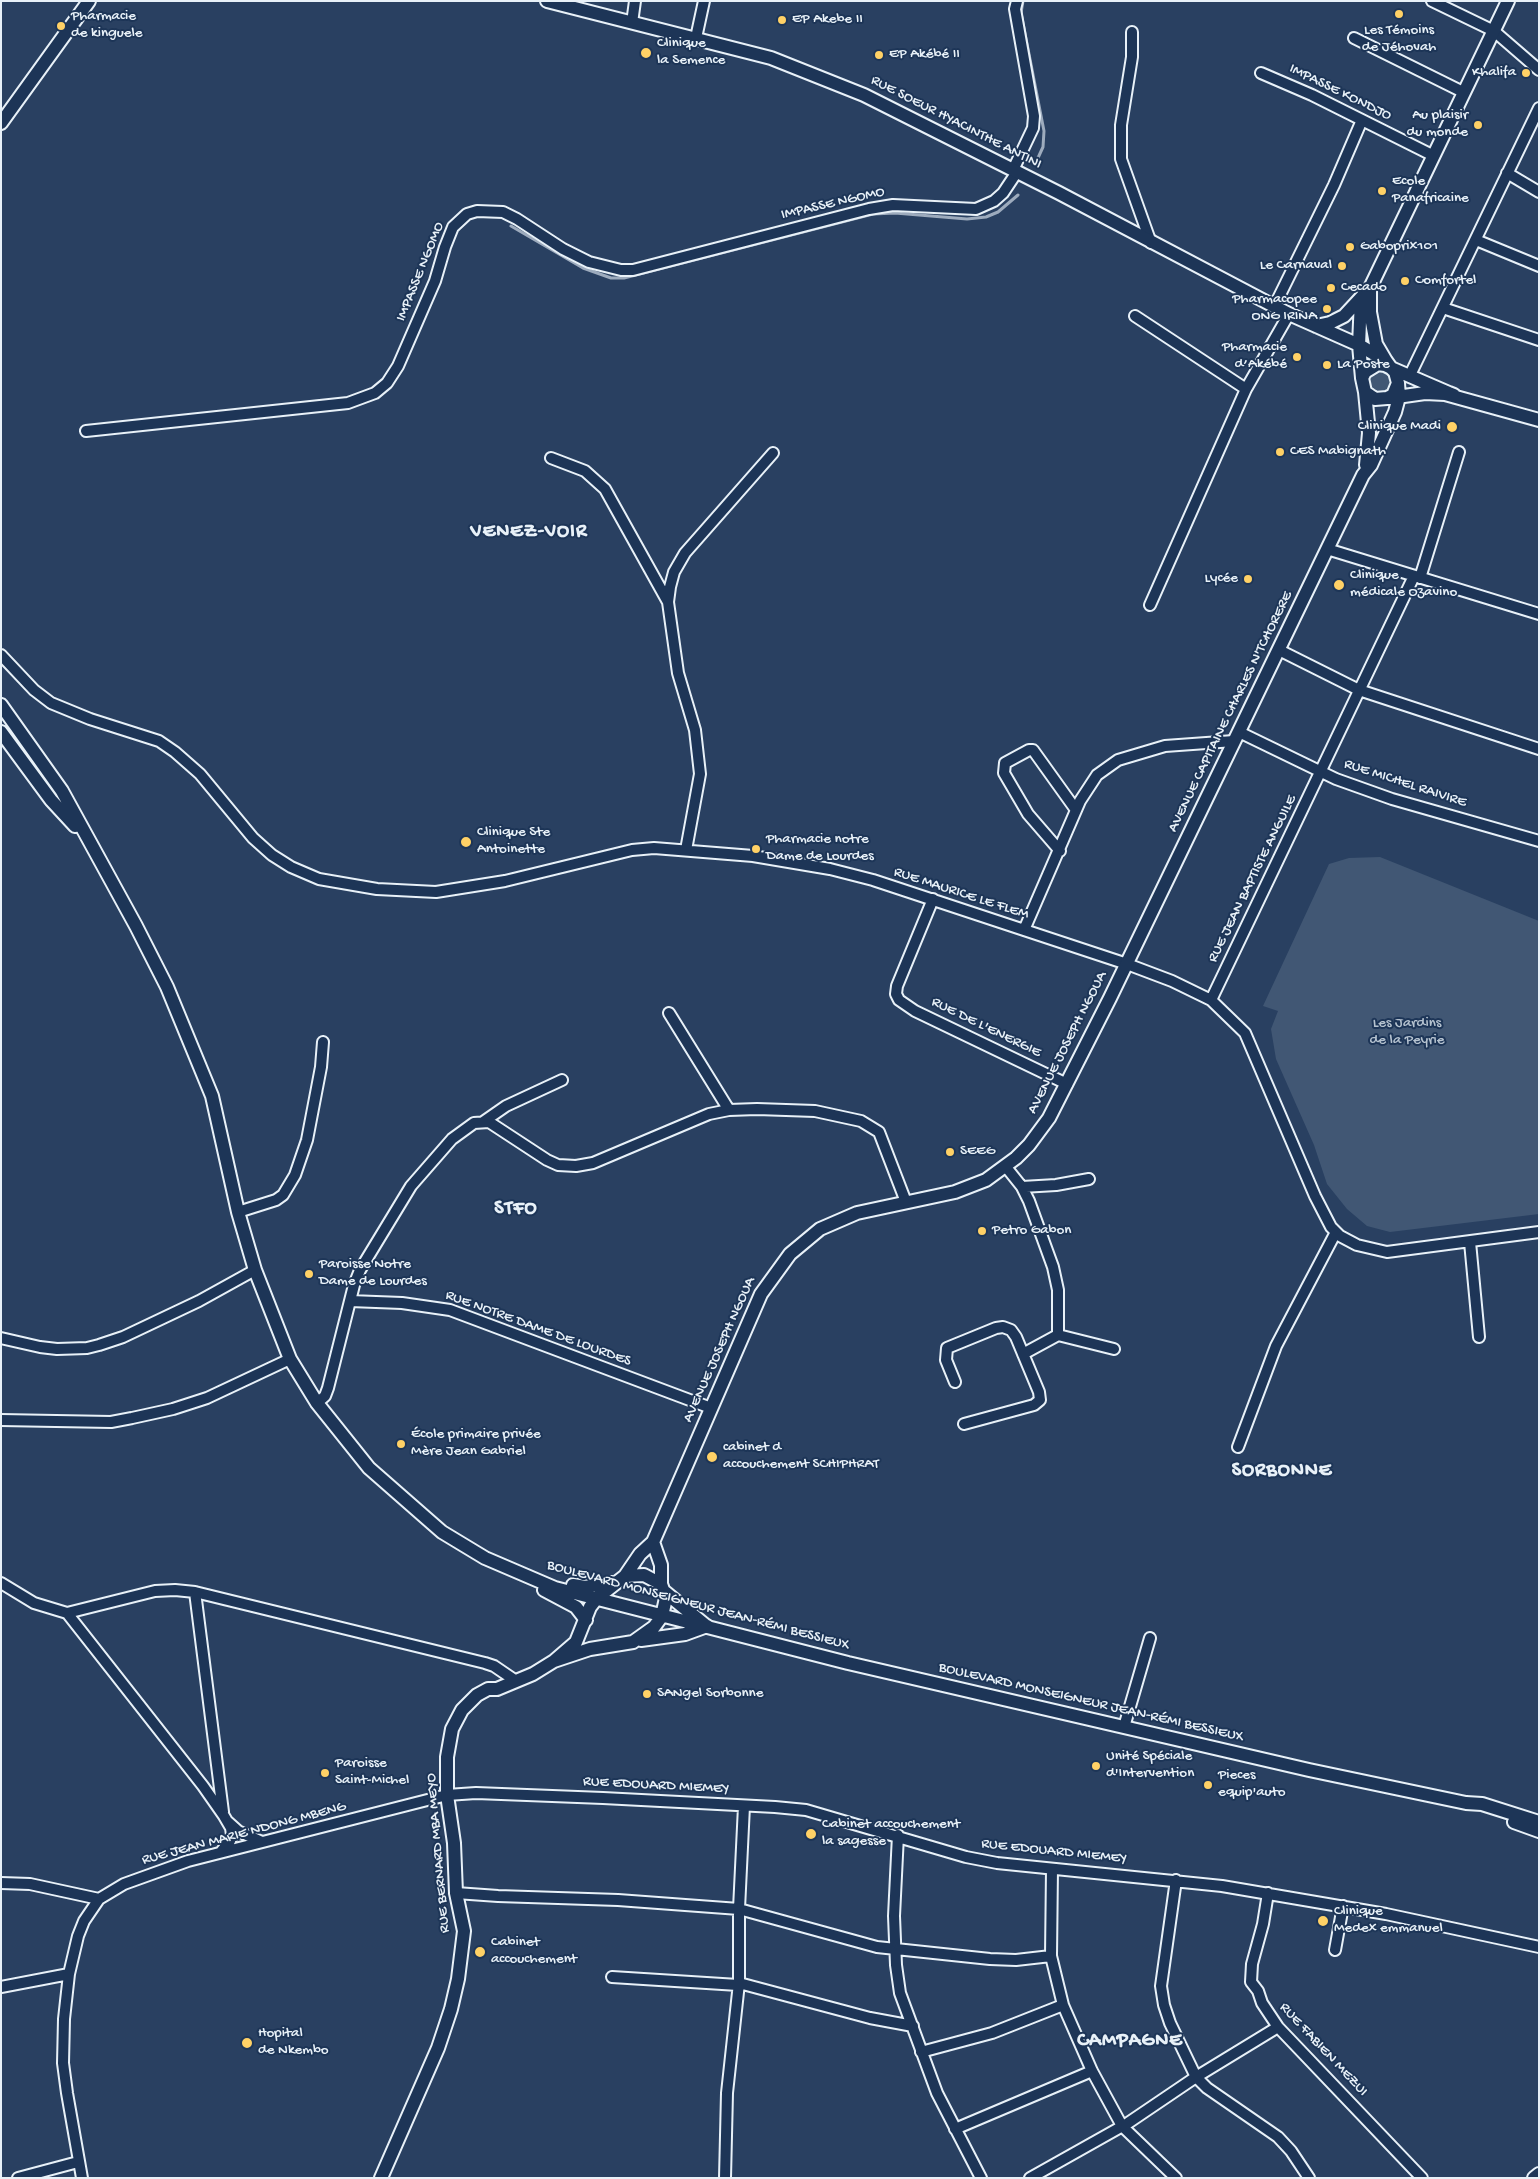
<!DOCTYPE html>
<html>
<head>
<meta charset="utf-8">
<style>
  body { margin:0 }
  #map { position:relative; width:1540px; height:2179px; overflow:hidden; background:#294061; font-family:"Gochi Hand",sans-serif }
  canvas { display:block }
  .frame { position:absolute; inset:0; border:2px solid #e8f1f8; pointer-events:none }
</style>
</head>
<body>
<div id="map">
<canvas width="1540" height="2179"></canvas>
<div class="frame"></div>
</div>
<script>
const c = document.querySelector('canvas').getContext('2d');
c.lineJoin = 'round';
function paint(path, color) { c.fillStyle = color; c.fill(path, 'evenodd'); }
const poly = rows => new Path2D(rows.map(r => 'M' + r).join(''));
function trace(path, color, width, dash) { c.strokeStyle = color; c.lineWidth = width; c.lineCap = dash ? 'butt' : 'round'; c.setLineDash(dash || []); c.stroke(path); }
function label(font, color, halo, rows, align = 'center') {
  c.font = font + ' "Gochi Hand",sans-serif'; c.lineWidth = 4; c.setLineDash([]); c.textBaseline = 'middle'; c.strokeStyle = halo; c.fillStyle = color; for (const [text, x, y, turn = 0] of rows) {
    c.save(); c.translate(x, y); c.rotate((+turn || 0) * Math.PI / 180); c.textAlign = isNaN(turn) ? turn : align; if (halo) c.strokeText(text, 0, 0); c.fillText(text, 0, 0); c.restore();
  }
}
paint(poly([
  '1369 382a11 11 0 1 1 22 0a11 11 0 1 1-22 0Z',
  [1380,857,1539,921,1539,1214,1390,1232,1367,1226,1347,1209,1327,1184,1314,1145,1276,1059,1271,1029,1278,1011,1263,1006,1329,864,1349,858]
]), '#415774');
trace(poly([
  [1023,1,1021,13,1044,131,1043,147,1037,160],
  [511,226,583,268,611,278,624,278,873,214,895,213,967,219,986,217,998,212,1018,195]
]), '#9dabbd', 3);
const minor = poly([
  [1432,1,1494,31,1539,70],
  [632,23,635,1],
  [1132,32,1132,57,1121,125,1121,159,1151,243],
  [696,38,704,1],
  [1354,38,1463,92],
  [1261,73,1312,95,1432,155],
  [1013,170,1033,128,1034,116,1015,9,1017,1],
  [1507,173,1539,192],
  [1476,240,1539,266],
  [1274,307,1334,185,1362,120],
  [1443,308,1539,340],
  [1135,316,1246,389],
  [1410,375,1539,108],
  [86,431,348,403,375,393,387,383,398,366,435,281,445,247,453,227,467,214,477,211,503,212,517,219,563,249,589,262,621,270,633,270,869,209,893,205,976,209,994,201,1003,193,1017,172],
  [551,458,585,471,605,489,668,602],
  [1327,549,1539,614],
  [1420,578,1459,452],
  [1150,605,1246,389,1289,314],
  [1279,650,1359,690,1539,749],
  [1,655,34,690,51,703,90,719,159,741,175,752,200,774,253,838,272,855,291,867,319,879,377,889,436,892,505,881,632,850,654,848,753,856,830,869,873,880,1127,964,1172,981,1211,1000,1245,1033,1315,1196,1331,1227,1340,1236,1357,1245,1387,1252,1539,1232],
  [1239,732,1336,779,1392,799,1539,841],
  [686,850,700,774,695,730,678,673,668,602,670,587,674,572,685,553,773,453],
  [1060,851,1028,814,1004,773,1005,763,1029,750,1033,750,1076,810],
  [933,899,897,986,896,994,899,1000,915,1011,1067,1084],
  [1024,930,1080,801,1097,775,1118,760,1165,746,1234,741],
  [1211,1000,1414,576],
  [669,1013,729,1110],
  [483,1122,506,1106,562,1080],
  [1006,1167,1022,1187,1029,1201,1053,1267,1058,1290,1058,1335],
  [1022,1187,1056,1185,1089,1179],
  [238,1212,276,1200,283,1195,295,1175,307,1140,321,1067,323,1042],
  [1470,1242,1479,1337],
  [350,1301,402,1303,450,1310,711,1408],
  [1058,1335,1114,1349],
  [1,1338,40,1347,57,1349,87,1348,99,1345,123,1337,199,1301,255,1270],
  [1023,1354,1058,1335],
  [955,1382,946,1360,947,1348,996,1328,1003,1327,1011,1330,1016,1337,1039,1392,1040,1400,1034,1405,964,1424],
  [317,1403,325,1396,328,1388,354,1285,360,1270,411,1186,452,1139,474,1123,489,1122,547,1160,558,1165,576,1166,593,1163,709,1114,729,1110,757,1109,815,1111,861,1121,879,1132,906,1202],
  [1,1420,111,1422,132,1418,173,1409,207,1398,290,1359],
  [1238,1447,1276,1346,1336,1232],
  [1,1583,34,1603,67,1613,155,1591,175,1590,195,1592,485,1663,494,1666,516,1681],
  [195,1592,223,1812],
  [67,1613,203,1786,224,1816,231,1828,232,1835,230,1841,221,1852],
  [1124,1727,1150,1638],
  [228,1822,238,1831,262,1842],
  [898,1835,894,1916,896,1965,900,1993,937,2093,981,2178],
  [1052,1869,1051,1956,1063,2005,1092,2071,1122,2126,1176,2178],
  [1176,1880,1161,1986,1164,2005,1170,2023,1196,2077,1207,2088,1278,2137,1291,2151,1309,2178],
  [1,1883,30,1884,99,1899],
  [456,1893,498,1896,618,1900,739,1909,877,1947,990,1959,1016,1960,1051,1956],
  [1268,1893,1263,1924,1252,1964,1251,1982,1258,1991,1262,2003,1278,2027,1422,2178],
  [1335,1950,1343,1906],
  [612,1977,738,1985],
  [739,1983,870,2018,913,2026],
  [1,1987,69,1974],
  [921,2052,992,2033,1063,2005],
  [955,2129,1092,2071],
  [18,2178,78,2162],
  [82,2178,67,2093,63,2063,64,2019,69,1974,78,1936,84,1921,99,1899,124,1884,188,1861,447,1795,476,1793,603,1798,775,1807,806,1810,966,1857,997,1863,1222,1886,1386,1914,1539,1947],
  [725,2178,727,2093,739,1983,739,1909,744,1806],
  [1030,2178,1128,2123,1196,2077,1278,2027]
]);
const major = poly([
  [547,1,771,58,864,95,1059,193,1289,314,1359,345,1386,361],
  [1,123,89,1],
  [1370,288,1370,312,1376,344,1386,361,1391,368,1395,372,1398,383,1393,395,1387,398,1375,399,1365,392,1362,378,1365,372,1378,364,1385,365,1391,368,1449,393,1454,395],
  [1361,299,1359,345,1362,378],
  [1316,326,1330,323,1344,316,1370,288,1508,1],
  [1365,392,1369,433,1366,465],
  [1390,398,1425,393,1445,394,1539,420],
  [1,705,62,791,136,926,167,987,212,1096,238,1212,255,1270,290,1359,317,1403,369,1468,442,1532,485,1558,555,1588,848,1663,1309,1770,1466,1803,1482,1804,1539,1822],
  [1,732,51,800,75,826],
  [625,1576,644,1575,661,1584],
  [573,1585,585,1587,612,1583],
  [544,1590,576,1607,586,1620],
  [665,1592,705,1625],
  [641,1640,685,1634,707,1626],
  [554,1661,576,1642,590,1607,597,1598,625,1576,640,1554,653,1542,761,1294,790,1254,820,1229,857,1213,955,1192,986,1180,1016,1158,1029,1145,1049,1118,1110,998,1363,475,1371,465,1395,412,1399,397,1398,383],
  [1514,1822,1539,1831],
  [381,2178,438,2048,451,2009,458,1979,464,1931,456,1893,454,1843,447,1795,447,1757,452,1729,462,1710,477,1695,488,1689,497,1689,533,1674,554,1661,590,1649,633,1642,654,1627,662,1616,666,1598,661,1584,661,1565,653,1542],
  [1534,2178,1539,2174]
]);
trace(minor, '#e8f1f8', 14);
trace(major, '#e8f1f8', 16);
trace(minor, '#1d3557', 10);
trace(major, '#1d3557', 12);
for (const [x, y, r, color] of [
  [1399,14,5,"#ffd166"],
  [782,20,5,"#ffd166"],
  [61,26,5,"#ffd166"],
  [646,53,6,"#ffd166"],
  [879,55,5,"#ffd166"],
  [1526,73,5,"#ffd166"],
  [1478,125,5,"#ffd166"],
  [1382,191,5,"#ffd166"],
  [1350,247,5,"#ffd166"],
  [1342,266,5,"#ffd166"],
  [1405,281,5,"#ffd166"],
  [1331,288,5,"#ffd166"],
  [1327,309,5,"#ffd166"],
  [1297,357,5,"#ffd166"],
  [1327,365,5,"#ffd166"],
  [1452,427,6,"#ffd166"],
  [1280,452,5,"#ffd166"],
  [1248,579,5,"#ffd166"],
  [1339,585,6,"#ffd166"],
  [466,842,6,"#ffd166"],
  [756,849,5,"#ffd166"],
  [950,1152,5,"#ffd166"],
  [982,1231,5,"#ffd166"],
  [309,1274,5,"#ffd166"],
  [401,1444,5,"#ffd166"],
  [712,1457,6,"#ffd166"],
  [647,1694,5,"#ffd166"],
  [1096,1766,5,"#ffd166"],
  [325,1773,5,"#ffd166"],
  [1208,1785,5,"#ffd166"],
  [811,1834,6,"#ffd166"],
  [1323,1921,6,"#ffd166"],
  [480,1952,6,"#ffd166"],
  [247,2043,6,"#ffd166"]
]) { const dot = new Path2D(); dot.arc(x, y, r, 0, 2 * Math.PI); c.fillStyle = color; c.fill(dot); trace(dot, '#1d3557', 2); }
label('15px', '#e8f1f8', '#1d3557', [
  ["Pharmacie",71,17],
  ["de kinguele",71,34],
  ["EP Akebe II",792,20],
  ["Les Témoins",1399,31,"center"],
  ["de Jéhovah",1399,48,"center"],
  ["Clinique",657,44],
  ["la Semence",657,61],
  ["EP Akébé II",889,55],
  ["Khalifa",1516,73,"right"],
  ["Au plaisir",1468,116,"right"],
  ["du monde",1468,133,"right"],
  ["Ecole",1392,182],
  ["Panafricaine",1392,199],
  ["Gaboprix101",1360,247],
  ["Le Carnaval",1332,266,"right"],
  ["Comfortel",1415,281],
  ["Cecado",1341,288],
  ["Pharmacopee",1317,300,"right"],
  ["ONG IRINA",1317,317,"right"],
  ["Pharmacie",1287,348,"right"],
  ["d’Akébé",1287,365,"right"],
  ["La Poste",1337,365],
  ["Clinique Madi",1441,427,"right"],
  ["CES Mabignath",1290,452],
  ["Clinique",1350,576],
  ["médicale Ozavino",1350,593],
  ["Lycée",1238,579,"right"],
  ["Clinique Ste",477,833],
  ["Antoinette",477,850],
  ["Pharmacie notre",766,840],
  ["Dame de Lourdes",766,857],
  ["SEEG",960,1152],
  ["Petro Gabon",992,1231],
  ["Paroisse Notre",319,1265],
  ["Dame de Lourdes",319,1282],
  ["École primaire privée",411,1435],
  ["Mère Jean Gabriel",411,1452],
  ["cabinet d",723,1448],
  ["accouchement SCHIPHRAT",723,1465],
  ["SANgel Sorbonne",657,1694],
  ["Unité Spéciale",1106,1757],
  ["d'Intervention",1106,1774],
  ["Paroisse",335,1764],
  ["Saint-Michel",335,1781],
  ["Pieces",1218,1776],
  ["equip'auto",1218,1793],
  ["Cabinet accouchement",822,1825],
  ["la sagesse",822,1842],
  ["Clinique",1334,1912],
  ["Medex emmanuel",1334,1929],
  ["Cabinet",491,1943],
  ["accouchement",491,1960],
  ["Hopital",258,2034],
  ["de Nkembo",258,2051]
], 'left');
label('15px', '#e8f1f8', '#1d3557', [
  ["IMPASSE KONDJO",1340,93,26],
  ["RUE SOEUR HYACINTHE ANTINI",956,123,27],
  ["IMPASSE NGOMO",833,204,-13],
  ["IMPASSE NGOMO",421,272,-68],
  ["AVENUE CAPITAINE CHARLES N'TCHORERE",1231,712,-64],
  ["RUE MICHEL RAIVIRE",1405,784,18],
  ["RUE JEAN BAPTISTE ANGUILE",1253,879,-64],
  ["RUE MAURICE LE FLEM",961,894,18],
  ["RUE DE L'ENERGIE",986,1028,26],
  ["AVENUE JOSEPH NGOUA",1068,1043,-63],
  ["RUE NOTRE DAME DE LOURDES",538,1329,20],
  ["AVENUE JOSEPH NGOUA",720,1350,-66],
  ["BOULEVARD MONSEIGNEUR JEAN-RÉMI BESSIEUX",698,1606,15],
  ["BOULEVARD MONSEIGNEUR JEAN-RÉMI BESSIEUX",1091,1703,13],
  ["RUE EDOUARD MIEMEY",656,1786,3],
  ["RUE JEAN MARIE NDONG MBENG",244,1834,-15],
  ["RUE EDOUARD MIEMEY",1054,1852,6],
  ["RUE BERNARD MBA MEYO",439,1853,-95],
  ["RUE FABIEN MEZUI",1323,2050,47]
]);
label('15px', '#b6c3d0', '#1d3557', [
  ["Les Jardins",1407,1024],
  ["de la Peyrie",1407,1041]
]);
c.letterSpacing = '1px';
label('bold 20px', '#e8f1f8', '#1d3557', [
  ["VENEZ-VOIR",529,533],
  ["STFO",516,1210],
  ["SORBONNE",1282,1472],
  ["CAMPAGNE",1130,2042]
]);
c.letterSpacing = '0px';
</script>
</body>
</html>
